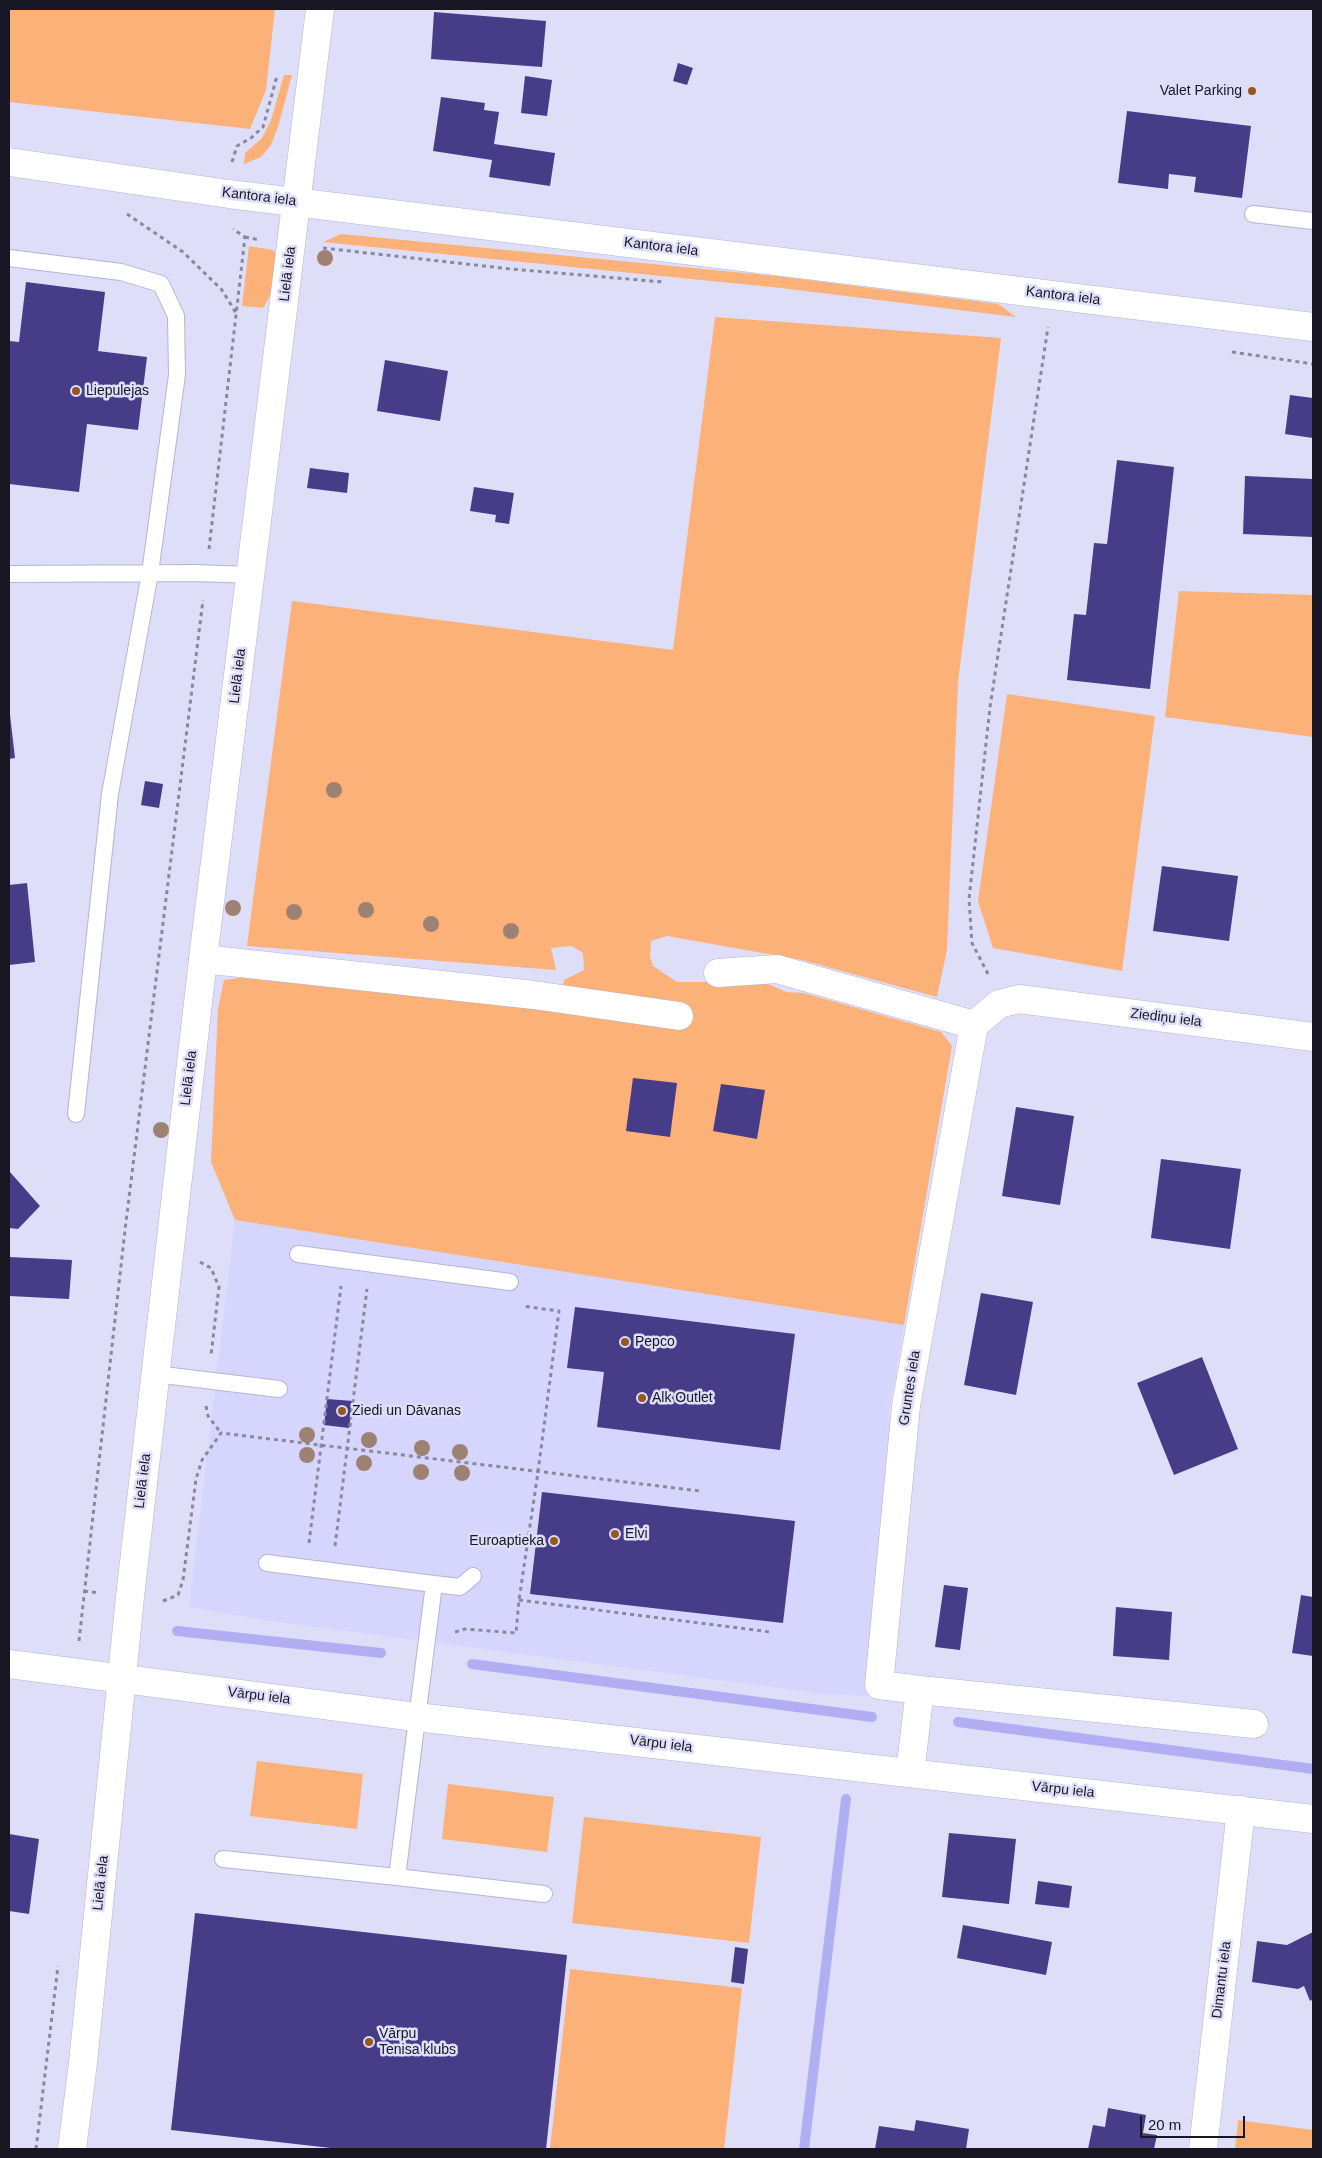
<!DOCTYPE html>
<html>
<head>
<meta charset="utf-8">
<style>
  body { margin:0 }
  #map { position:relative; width:1322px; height:2158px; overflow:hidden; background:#dfdef9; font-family:Helvetica,sans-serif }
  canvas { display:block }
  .frame { position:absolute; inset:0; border:10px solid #171622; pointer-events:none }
  .scale { position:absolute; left:1140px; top:2116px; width:105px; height:22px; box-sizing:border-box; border:2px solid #171622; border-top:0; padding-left:6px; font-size:15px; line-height:18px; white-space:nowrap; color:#171622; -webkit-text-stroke:4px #dfdef9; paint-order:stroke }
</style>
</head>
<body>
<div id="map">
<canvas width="1322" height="2158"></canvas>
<div class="frame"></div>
<div class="scale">20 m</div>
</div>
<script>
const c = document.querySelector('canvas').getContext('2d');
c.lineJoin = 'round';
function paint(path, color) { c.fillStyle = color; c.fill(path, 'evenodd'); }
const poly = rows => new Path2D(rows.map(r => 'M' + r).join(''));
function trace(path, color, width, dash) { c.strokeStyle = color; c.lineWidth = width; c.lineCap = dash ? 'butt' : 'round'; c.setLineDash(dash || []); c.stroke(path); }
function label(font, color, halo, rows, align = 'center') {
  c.font = font + ' Helvetica,sans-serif'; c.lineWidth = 5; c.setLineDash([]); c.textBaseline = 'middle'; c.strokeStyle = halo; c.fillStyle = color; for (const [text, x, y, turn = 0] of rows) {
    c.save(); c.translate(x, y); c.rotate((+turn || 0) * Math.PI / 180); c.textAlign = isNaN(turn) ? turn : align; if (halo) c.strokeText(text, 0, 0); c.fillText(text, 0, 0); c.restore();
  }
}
paint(poly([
  [235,1220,904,1325,888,1419,918,1424,895,1667,895,1688,867,1696,825,1694,263,1620,189,1607]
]), '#d6d5fe');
paint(poly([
  [9,9,275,9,266,90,250,129,9,102],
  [284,75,292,75,278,127,271,145,261,157,244,164,245,153,262,138,271,120],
  [341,234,776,276,998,304,1016,317,781,288,323,242],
  [249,246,273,250,276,255,270,296,263,308,242,306],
  [715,317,1001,338,958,682,947,950,937,997,802,960,667,936,651,941,650,956,653,966,677,982,764,982,786,992,804,993,941,1032,952,1046,904,1325,235,1220,211,1162,218,1008,224,980,262,975,558,1002,564,980,584,970,583,953,572,946,551,948,556,970,247,946,292,601,673,650],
  [1179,591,1313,595,1313,737,1165,717],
  [1007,694,1155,716,1122,971,993,948,978,901],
  [257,1761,363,1774,357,1829,250,1816],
  [448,1784,554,1797,547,1852,442,1839],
  [584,1817,761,1837,749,1943,572,1923],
  [570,1969,742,1988,724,2149,550,2149],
  [1238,2120,1313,2130,1313,2149,1235,2149]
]), '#fbb178');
trace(poly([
  [177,1631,381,1653],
  [472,1664,872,1717],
  [958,1722,1313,1769],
  [804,2149,846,1799]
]), '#b1aef3', 10);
paint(poly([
  [434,12,546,21,542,67,431,59],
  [678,63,693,68,687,85,673,81],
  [525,76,552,80,547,116,521,113],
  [441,97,485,103,484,110,499,112,494,144,555,153,550,186,489,177,492,160,433,151],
  [1127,111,1251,126,1242,198,1194,192,1196,177,1169,174,1168,189,1118,183],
  [26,282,105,292,98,351,147,357,138,430,87,424,79,492,9,484,9,341,19,342],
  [385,360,448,371,440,421,377,411],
  [1290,395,1313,398,1313,438,1285,434],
  [1117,460,1174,467,1150,689,1067,680,1074,614,1086,615,1094,543,1107,544],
  [310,468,349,473,347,493,307,488],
  [1245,476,1313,479,1313,537,1243,534],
  [474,487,514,493,509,524,495,522,496,515,470,511],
  [9,706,15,758,9,759],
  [145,781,163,784,159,808,141,805],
  [1162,866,1238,876,1229,941,1153,931],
  [27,883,35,962,9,965,9,885],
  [633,1078,677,1083,670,1137,626,1131],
  [721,1084,765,1090,757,1139,713,1131],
  [1016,1107,1074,1116,1060,1205,1002,1196],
  [1161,1159,1241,1169,1230,1249,1151,1238],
  [10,1172,40,1206,18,1229,9,1228],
  [9,1257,72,1260,69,1299,9,1296],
  [981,1293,1033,1302,1016,1395,964,1385],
  [575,1307,795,1334,780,1450,597,1427,604,1372,567,1368],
  [1202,1357,1238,1449,1174,1475,1137,1383],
  [327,1399,353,1401,349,1428,324,1425],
  [542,1492,795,1521,783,1623,530,1594],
  [944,1585,968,1588,960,1650,935,1647],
  [1301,1595,1313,1597,1313,1656,1292,1653],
  [1116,1607,1172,1612,1169,1660,1113,1656],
  [949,1833,1016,1839,1009,1904,942,1897],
  [9,1834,39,1839,29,1914,9,1911],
  [1038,1881,1072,1886,1069,1908,1035,1904],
  [195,1913,567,1955,546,2149,340,2149,171,2130],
  [963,1925,1052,1942,1046,1975,957,1958],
  [1313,1932,1313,1999,1310,2001,1304,1986,1298,1989,1252,1982,1257,1941,1287,1945],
  [735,1947,748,1949,744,1984,731,1982],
  [1108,2108,1146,2115,1143,2133,1157,2135,1154,2149,1088,2149,1093,2125,1105,2127],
  [916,2120,969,2129,966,2149,875,2149,879,2126,914,2131]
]), '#473c88');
const lane = poly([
  [1253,214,1313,221],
  [9,258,121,272,161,284,176,316,177,375,150,573,110,794,76,1114],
  [9,574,195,573,251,575],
  [298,1254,510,1282],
  [155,1374,279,1389],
  [267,1563,434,1584],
  [223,1859,397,1877,434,1584,460,1587,473,1576],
  [397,1877,544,1894]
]);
const street = poly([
  [203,959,534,995,679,1016],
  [718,973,777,969,974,1025],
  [9,1664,416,1717,1313,1819],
  [920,1690,1254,1724],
  [910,1773,920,1690,879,1685,906,1406,974,1025,999,1004,1019,999,1313,1037],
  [1203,2149,1241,1810]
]);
const secondary = poly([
  [9,162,229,194,1313,327],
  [72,2149,83,2063,130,1597,203,959,320,9]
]);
trace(lane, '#b4b4d4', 18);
trace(street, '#b4b4d4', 29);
trace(secondary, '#b4b4d4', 29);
trace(poly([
  [232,162,237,146,251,138,263,127,277,76],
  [127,214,183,252,222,290,236,313],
  [245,237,260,240],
  [323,248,511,269,663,282],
  [1232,352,1313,364],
  [209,549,245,237,233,229],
  [988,974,972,943,969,899,990,707,1048,327],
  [200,1262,211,1268,219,1287,211,1355],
  [206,1406,208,1416,221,1433],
  [309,1543,341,1286],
  [335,1546,367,1289],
  [84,1591,99,1593],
  [519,1600,770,1632],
  [163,1601,178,1595,183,1580,196,1479,202,1460,221,1433,700,1491],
  [455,1632,465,1629,516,1633,519,1600,538,1472,559,1311,522,1306],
  [79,1641,125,1230,203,600],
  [36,2149,58,1966]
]), '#89889d', 3, [4, 4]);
trace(lane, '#fff', 16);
trace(street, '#fff', 28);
trace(secondary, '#fff', 28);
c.fillStyle = '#9d8172';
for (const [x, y] of [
  [325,258],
  [334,790],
  [233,908],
  [366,910],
  [294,912],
  [431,924],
  [511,931],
  [161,1130],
  [307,1435],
  [369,1440],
  [422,1448],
  [460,1452],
  [307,1455],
  [364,1463],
  [421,1472],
  [462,1473]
]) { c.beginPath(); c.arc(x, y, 8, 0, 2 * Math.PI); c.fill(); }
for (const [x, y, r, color] of [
  [1252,91,5,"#975720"],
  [76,391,5,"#975720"],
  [625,1342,5,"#975720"],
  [642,1398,5,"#975720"],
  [342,1411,5,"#975720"],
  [615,1534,5,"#975720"],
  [554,1541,5,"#975720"],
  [369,2042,5,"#975720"]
]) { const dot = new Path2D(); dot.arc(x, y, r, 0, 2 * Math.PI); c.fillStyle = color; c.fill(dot); trace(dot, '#dfdef9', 2); }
label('14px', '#171622', '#dfdef9', [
  ["Valet Parking",1242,91,"right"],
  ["Liepulejas",86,391],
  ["Pepco",635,1342],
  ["Alk Outlet",652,1398],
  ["Ziedi un Dāvanas",352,1411],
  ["Elvi",625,1534],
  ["Euroaptieka",544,1541,"right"],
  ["Vārpu",379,2034],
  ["Tenisa klubs",379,2050]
], 'left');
label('14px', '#171622', '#dfdef9', [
  ["Kantora iela",259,197,7],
  ["Kantora iela",661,247,7],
  ["Lielā iela",288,274,-83],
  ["Kantora iela",1063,296,7],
  ["Lielā iela",238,676,-83],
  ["Ziediņu iela",1166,1018,7],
  ["Lielā iela",189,1078,-83],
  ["Gruntes iela",910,1388,-81],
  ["Lielā iela",143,1481,-83],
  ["Vārpu iela",259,1696,7],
  ["Vārpu iela",661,1744,7],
  ["Vārpu iela",1063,1790,6],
  ["Lielā iela",101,1883,-84],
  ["Dimantu iela",1222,1980,-83]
]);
</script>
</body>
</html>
